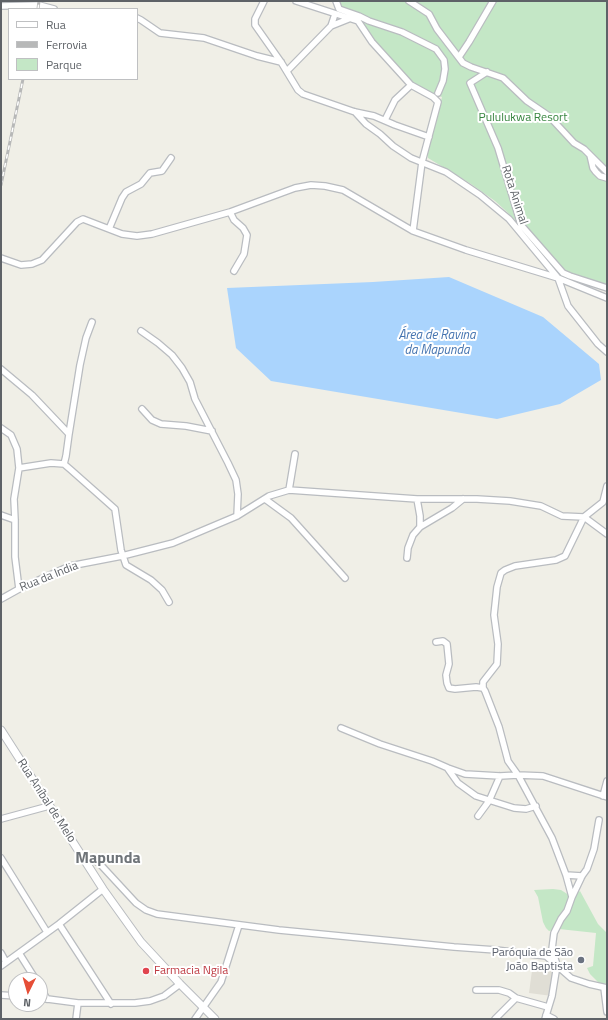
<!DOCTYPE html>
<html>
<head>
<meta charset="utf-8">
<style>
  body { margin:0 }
  #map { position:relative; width:608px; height:1020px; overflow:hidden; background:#f0efe7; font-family:"Titillium Web",sans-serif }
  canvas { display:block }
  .frame { position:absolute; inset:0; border:2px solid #5e6267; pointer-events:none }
  .legend { position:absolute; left:8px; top:8px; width:130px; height:72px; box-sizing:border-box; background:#fff; border:1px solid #bfc0c2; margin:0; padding:5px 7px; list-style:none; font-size:12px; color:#5e6267 }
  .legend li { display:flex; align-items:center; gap:8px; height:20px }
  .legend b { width:20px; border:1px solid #bfc0c2 }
  .north { position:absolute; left:8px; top:972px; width:40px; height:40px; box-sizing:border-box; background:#fff; border:1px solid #bfc0c2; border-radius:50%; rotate:185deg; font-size:11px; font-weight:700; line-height:16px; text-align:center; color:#5e6267 }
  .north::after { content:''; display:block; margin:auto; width:14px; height:18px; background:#e64e37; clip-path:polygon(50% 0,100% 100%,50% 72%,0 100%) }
</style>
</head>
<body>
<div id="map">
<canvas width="608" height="1020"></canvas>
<div class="frame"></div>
<ul class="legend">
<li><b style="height:5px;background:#fff"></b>Rua</li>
<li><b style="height:5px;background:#b7b8b8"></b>Ferrovia</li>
<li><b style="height:11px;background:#c4e7c6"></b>Parque</li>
</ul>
<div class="north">N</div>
</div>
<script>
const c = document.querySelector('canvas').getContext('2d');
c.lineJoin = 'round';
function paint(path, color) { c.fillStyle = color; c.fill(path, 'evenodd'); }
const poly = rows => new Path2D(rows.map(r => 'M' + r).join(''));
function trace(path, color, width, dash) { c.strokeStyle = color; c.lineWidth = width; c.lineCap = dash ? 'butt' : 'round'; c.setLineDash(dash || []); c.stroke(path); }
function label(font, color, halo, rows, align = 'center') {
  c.font = font + ' "Titillium Web",sans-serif'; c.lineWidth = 4; c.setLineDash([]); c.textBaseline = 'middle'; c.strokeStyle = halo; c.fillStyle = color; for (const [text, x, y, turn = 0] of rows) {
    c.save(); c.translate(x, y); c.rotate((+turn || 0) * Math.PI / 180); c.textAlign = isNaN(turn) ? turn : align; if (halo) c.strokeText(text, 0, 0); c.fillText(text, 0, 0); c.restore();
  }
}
paint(poly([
  [533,963,556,966,552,996,529,993]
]), '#e0ded5');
paint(poly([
  [335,1,607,1,607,290,572,279,506,211,495,201,471,184,428,158,427,151,442,97,426,91,413,82,401,71,371,36,361,18,339,11],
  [553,889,561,890,572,897,580,891,598,924,607,933,607,984,599,983,590,974,587,968,593,966,596,933,559,929,549,931,546,928,543,922,538,897,534,890]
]), '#c4e7c6');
paint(poly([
  [449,277,543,317,599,364,601,380,560,404,497,419,271,381,236,348,227,288,373,282]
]), '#aad4fd');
const minor = poly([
  [264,1,255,19,255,25,281,62,298,90,303,94,355,112,374,116,395,125,429,137],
  [296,1,358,21,372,42,411,85,395,100,385,120],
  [336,1,339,9,359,16,369,21,402,32,436,49,444,60,445,69,443,81,438,93],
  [409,1,429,14,437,29,463,63,471,67,503,78,527,101,549,116,574,143,584,149,590,155],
  [1,6,39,5,54,9],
  [137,18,141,20,160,33,204,38,257,56,281,62],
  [331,26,351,18],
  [459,57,469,42,493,1],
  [287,71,331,26,335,14],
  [487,72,470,83,498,148,521,225,563,273,570,276,607,288],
  [411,85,433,97,438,102,422,162,413,231],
  [355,112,366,124,380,134,393,146,411,158,446,172,480,195,509,219,558,278,568,306,598,344,607,352],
  [607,172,590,155,593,168,596,172,600,176,607,178],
  [230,212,234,220,243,228,247,235,244,254,234,271],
  [109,229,122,198,126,192,141,184,150,173,162,171,171,158],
  [1,258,21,265,32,264,42,260,77,222,83,219,122,234,137,236,152,234,230,212,295,188,311,185,325,186,343,190,413,231,466,250,558,278,607,298],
  [141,331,158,343,172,355,182,368,190,382,195,399,228,463,236,480,238,494,237,516],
  [1,369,32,395,69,434,66,456,64,464],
  [142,409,152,420,161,424,186,426,212,431],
  [1,428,11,435,17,449,19,468,14,499,15,520,15,557,19,589],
  [69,434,80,365,86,338,92,322],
  [19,468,51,463,64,464,71,470,115,509,121,550,126,565,151,580,162,590,169,602],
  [289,490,295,454],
  [265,499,291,518,345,578],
  [417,499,420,516,420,527],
  [1,515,15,520],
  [407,558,408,548,413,535,420,527,452,508,463,499],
  [1,599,19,589,70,566,122,556,173,543,237,516,269,496,289,490,417,499,477,499,510,501,541,506,562,516,584,517,607,534],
  [436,642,443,641,447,644,449,664,446,675,447,683,449,688,455,689,476,687,483,688,485,691,499,727,508,761,518,775,552,838,566,875,572,897,567,911,561,919,554,933,552,949,557,965,552,996,545,1019],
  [483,688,483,682,497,664,498,644,494,615,497,587,501,573,505,570,515,566,556,560,565,556,584,517,603,502,607,486],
  [341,728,380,744,432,761,448,768,465,774,500,776,518,775,543,776,607,797],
  [448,769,458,783,476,796,514,808,526,809,536,806],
  [603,796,607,781],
  [478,816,489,801,500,776],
  [1,819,49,806],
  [81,855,90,858,99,863,136,903,146,910,157,914,279,930,454,947,496,950,546,956,571,978,589,984,607,988],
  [1,858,47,932],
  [566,875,582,876],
  [572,897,582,876,587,869,594,849,599,820],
  [59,924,111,1004],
  [1,953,6,962],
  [19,953,36,980],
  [1,966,59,924,103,889],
  [40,987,47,999],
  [604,988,607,1012],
  [476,990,499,990,509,993,516,998,548,1007],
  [1,995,16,996],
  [40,998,78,1003,135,1003,150,1001,164,996,180,984],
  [546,1015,554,1019],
  [76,1019,78,1003],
  [195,1019,221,982,239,925],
  [495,1019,516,998]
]);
const tertiary = poly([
  [1,730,103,889,141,942,180,984,215,1019]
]);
trace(minor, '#b9bcc0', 8);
trace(tertiary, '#b9bcc0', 9);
trace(minor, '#fff', 5.5);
trace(tertiary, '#fff', 7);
const rail = poly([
  [38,9,39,1],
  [1,185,23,79]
]);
trace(rail, '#b7b8b8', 3);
trace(rail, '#fff', 1.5, [4.5]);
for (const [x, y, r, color] of [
  [581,960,4,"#6b7280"],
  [146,971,4,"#e0444e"]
]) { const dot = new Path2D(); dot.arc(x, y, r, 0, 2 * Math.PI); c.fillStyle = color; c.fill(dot); trace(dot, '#fff', 1.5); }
label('12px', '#37853f', '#fff', [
  ["Pululukwa Resort",523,118]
]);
label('12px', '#5e6267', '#fff', [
  ["Rota Animal",514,195,72],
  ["Rua da India",49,577,-22],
  ["Rua Aníbal de Melo",46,801,57]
]);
label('12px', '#5b616d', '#fff', [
  ["Paróquia de São",573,953],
  ["João Baptista",573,967]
], 'right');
label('12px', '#be3a42', '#fff', [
  ["Farmacia Ngila",154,971]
], 'left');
label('italic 13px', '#4574b0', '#fff', [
  ["Área de Ravina",437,336],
  ["da Mapunda",437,351]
]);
label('bold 16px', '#6f7479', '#fff', [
  ["Mapunda",108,859]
]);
</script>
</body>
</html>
